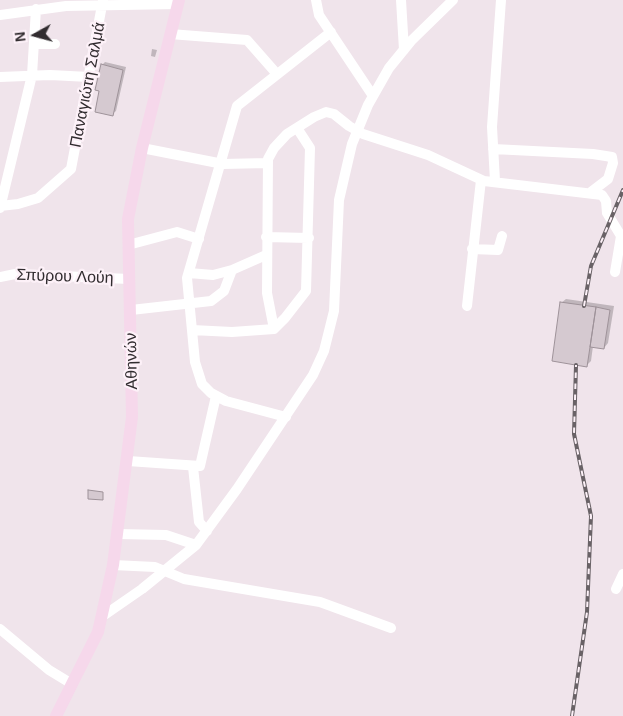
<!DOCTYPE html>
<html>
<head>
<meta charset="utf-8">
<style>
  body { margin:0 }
  #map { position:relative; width:623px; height:716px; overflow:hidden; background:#f0e4eb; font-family:Arial,sans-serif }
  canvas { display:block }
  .north { position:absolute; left:10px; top:10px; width:50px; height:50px; -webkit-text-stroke:4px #fdf1f8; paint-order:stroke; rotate:263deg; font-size:14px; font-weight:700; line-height:20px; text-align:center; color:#312c2f }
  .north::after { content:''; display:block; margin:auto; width:18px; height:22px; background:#312c2f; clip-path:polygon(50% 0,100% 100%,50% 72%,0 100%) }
</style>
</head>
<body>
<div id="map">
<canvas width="623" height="716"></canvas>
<div class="north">N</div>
</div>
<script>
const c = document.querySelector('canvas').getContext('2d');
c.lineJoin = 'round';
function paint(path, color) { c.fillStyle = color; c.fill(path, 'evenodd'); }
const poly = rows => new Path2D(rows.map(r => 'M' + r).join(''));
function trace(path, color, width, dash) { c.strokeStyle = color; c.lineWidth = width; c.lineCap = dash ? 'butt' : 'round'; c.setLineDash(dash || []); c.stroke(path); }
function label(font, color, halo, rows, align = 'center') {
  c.font = font + ' Arial,sans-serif'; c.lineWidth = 4.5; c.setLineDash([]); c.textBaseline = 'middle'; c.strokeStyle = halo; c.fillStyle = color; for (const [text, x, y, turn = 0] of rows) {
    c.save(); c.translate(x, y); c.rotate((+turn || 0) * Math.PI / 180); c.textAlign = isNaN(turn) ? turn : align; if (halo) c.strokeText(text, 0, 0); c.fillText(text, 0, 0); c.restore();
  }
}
paint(poly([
  [152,49,157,50,155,57,151,56],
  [105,62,126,67,116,111,112,114,101,90,102,65],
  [566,299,614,306,608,343,604,348,593,346,591,361,587,365,561,303]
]), '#0003');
const building = poly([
  [101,64,123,70,113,116,95,112,99,91,95,90,101,64],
  [560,302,596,307,587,367,552,361,560,302],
  [596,307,610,310,604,349,590,347,596,307],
  [88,490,103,492,103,500,88,499,88,490]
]);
paint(building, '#d5c9d0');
trace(building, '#9e9299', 1);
trace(poly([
  [316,0,319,15,373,96],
  [401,0,404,50],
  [0,15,66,6,178,4],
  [170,34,247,40,276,73],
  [34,44,55,44],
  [0,77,50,75,89,77],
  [142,148,223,164,267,163],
  [493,149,593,154,612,157,613,163,608,179,591,192],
  [495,181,492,127,501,0],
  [0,206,18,204,38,198,71,169,103,0],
  [0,208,32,75,36,9],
  [266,237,309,238],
  [128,245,177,232,199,239],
  [472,249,498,250,502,236],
  [189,273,213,275,232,270],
  [0,277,15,274,129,279],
  [467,306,481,180],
  [131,310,211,301,224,291,232,270,266,255],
  [274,329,267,293,268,159,274,148,287,134,314,117,326,112,334,114,349,126,363,134,428,155,484,181,602,195,606,201,607,213,621,236,615,272],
  [192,330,232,332,274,329,285,318,306,291,310,148,297,128],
  [286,417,226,401,211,393,202,384,195,362,187,278,237,106,331,32],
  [128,461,200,466,216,396],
  [193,467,199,522,207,531],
  [118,534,166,535,196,545],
  [113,565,155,567,184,579,320,602,391,628],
  [616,589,623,574],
  [103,616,142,589,196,545,237,489,313,375,324,351,334,311,339,200,352,144,368,105,389,68,411,41,453,0],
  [0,629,49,670,72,684]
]), '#fff', 10);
trace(poly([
  [56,716,98,632,113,565,132,417,128,219,142,148,179,0]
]), '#f6d8eb', 12);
const rail = poly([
  [584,306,591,266,623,190],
  [572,716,587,612,591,516,574,434,576,365]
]);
trace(rail, '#696266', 4);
trace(rail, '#fdf1f8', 2, [5.5]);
label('16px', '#312c2f', '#fdf1f8', [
  ["Παναγιώτη Σαλμά",88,85,-79],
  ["Σπύρου Λούη",65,277,2],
  ["Αθηνών",132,361,-91]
]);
</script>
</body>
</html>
